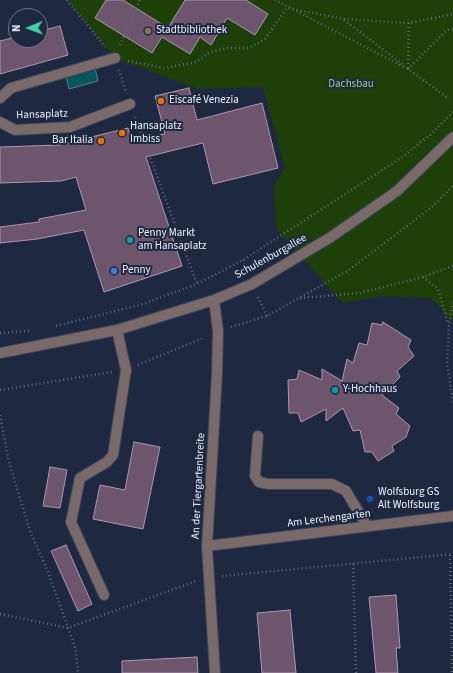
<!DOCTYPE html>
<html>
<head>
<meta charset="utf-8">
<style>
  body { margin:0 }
  #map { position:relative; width:453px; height:673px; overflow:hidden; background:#1e2941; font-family:"Source Sans 3",sans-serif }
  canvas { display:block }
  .north { position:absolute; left:8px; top:8px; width:40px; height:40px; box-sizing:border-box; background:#1e2941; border:1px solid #71798c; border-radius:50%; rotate:269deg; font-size:11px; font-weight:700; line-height:16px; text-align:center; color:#eef2fc }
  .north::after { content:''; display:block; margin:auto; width:14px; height:18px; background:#3dd4a3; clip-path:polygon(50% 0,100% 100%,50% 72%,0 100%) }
</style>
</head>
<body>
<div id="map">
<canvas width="453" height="673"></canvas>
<div class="north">N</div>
</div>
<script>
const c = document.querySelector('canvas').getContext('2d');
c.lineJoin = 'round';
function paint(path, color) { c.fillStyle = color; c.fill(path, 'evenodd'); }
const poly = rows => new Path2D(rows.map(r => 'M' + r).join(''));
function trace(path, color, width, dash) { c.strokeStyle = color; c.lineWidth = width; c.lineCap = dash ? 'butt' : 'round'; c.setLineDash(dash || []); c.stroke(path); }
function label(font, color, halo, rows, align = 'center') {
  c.font = font + ' "Source Sans 3",sans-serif'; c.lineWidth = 4; c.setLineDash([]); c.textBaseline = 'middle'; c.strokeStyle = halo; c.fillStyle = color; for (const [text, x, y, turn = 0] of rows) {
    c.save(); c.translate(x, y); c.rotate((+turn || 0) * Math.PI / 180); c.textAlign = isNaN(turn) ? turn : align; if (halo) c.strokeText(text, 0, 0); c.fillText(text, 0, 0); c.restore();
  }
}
paint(poly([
  [68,0,453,0,453,322,431,298,382,296,343,303,276,229,274,186,285,168,263,87,198,89,115,58]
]), '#1d4008');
const water = poly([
  [95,68,98,81,69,89,66,76,95,68]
]);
paint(water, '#0a555d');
trace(water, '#4e848d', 1);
const building = poly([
  [106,0,123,0,168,28,166,31,185,0,246,0,268,14,255,35,227,18,211,45,200,37,190,54,162,37,152,53,95,18,106,0],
  [60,26,68,55,0,74,0,41,16,37,16,40,40,40,40,31,60,26],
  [189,88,197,120,262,103,278,168,213,184,203,143,146,157,182,266,104,292,84,230,37,239,0,243,0,227,39,222,39,219,86,210,76,177,61,181,0,183,0,147,59,145,128,128,131,139,165,134,155,96,189,88],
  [383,322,411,340,408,347,414,356,397,371,400,377,382,395,399,408,396,414,410,426,406,437,392,446,394,451,378,461,372,452,365,452,360,430,353,431,343,408,326,421,326,409,301,422,298,413,289,413,288,380,297,379,299,370,322,380,322,369,342,381,347,359,353,363,359,343,367,345,372,323,382,325,383,322],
  [134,442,160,447,143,529,93,519,100,485,125,490,134,442],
  [50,467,67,470,60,508,43,506,50,467],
  [66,545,92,604,78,611,51,551,66,545],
  [396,595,400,648,396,648,398,673,376,673,369,597,396,595],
  [290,610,296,673,262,673,257,613,290,610],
  [197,657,198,673,122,673,122,661,197,657]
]);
paint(building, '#6c556d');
trace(building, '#af96af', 1);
const minor = poly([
  [0,98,11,88,115,58],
  [0,122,15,130,70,127,130,104],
  [214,300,218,331,217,374,207,546,215,673],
  [0,353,117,330,214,300,252,284,331,237,397,191,453,137],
  [258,436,255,476,259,482,268,484,332,484,346,491,367,526],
  [207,546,453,516],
  [104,595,71,522,80,478,107,462,113,455,126,370,117,330]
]);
trace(minor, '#3b455b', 12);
trace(poly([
  [67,0,105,47],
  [275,0,408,69],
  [344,20,402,64],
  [120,45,140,0],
  [128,61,164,68,196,62,210,52,228,48,249,48,265,39,287,8,344,19,409,23,453,14],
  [407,68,449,99],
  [408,68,409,23],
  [408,69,447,30,453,29],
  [119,70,126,92],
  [135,117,197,284],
  [243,260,247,272],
  [423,277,438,289,448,323],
  [258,297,267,316],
  [300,298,360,293,423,277,453,266],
  [453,302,449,325,447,364,453,402],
  [56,326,143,304,197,284,243,260,401,158,430,135,453,112],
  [231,327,267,316,349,270,433,206,453,186],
  [0,333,29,331],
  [138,365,203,338],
  [0,390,112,372],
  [0,415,9,462,30,531,48,572,75,647,78,673],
  [450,555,452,673],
  [353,564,356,673],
  [222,576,453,554],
  [0,614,68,628,196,581]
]), '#5f687b', 2.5, [1, 3]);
trace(minor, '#796968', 10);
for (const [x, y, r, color] of [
  [148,31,4,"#8d6e63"],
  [161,101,4,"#e8710a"],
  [122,133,4,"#e8710a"],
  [101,141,4,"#e8710a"],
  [130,240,4,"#0f9aa8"],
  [114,271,4,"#3f7fe0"],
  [335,390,4,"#0f9aa8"],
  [370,499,4,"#1a4fb4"]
]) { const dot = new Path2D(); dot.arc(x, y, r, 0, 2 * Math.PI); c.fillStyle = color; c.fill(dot); trace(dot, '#1e2941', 1.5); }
label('11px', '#eef2fc', '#1e2941', [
  ["Stadtbibliothek",156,31],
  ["Eiscafé Venezia",169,101],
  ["Hansaplatz",130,127],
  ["Imbiss",130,140],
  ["Bar Italia",93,141,"right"],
  ["Penny Markt",138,234],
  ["am Hansaplatz",138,247],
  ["Penny",122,271],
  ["Y-Hochhaus",343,390],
  ["Wolfsburg GS",378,493],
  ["Alt Wolfsburg",378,506]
], 'left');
label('11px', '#94d577', '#1e2941', [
  ["Dachsbau",351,85]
]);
label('11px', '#eef2fc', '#1e2941', [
  ["Hansaplatz",42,115,-2],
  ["Schulenburgallee",271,257,-29],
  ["An der Tiergartenbreite",199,486,-87],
  ["Am Lerchengarten",329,519,-7]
]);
</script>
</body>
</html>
